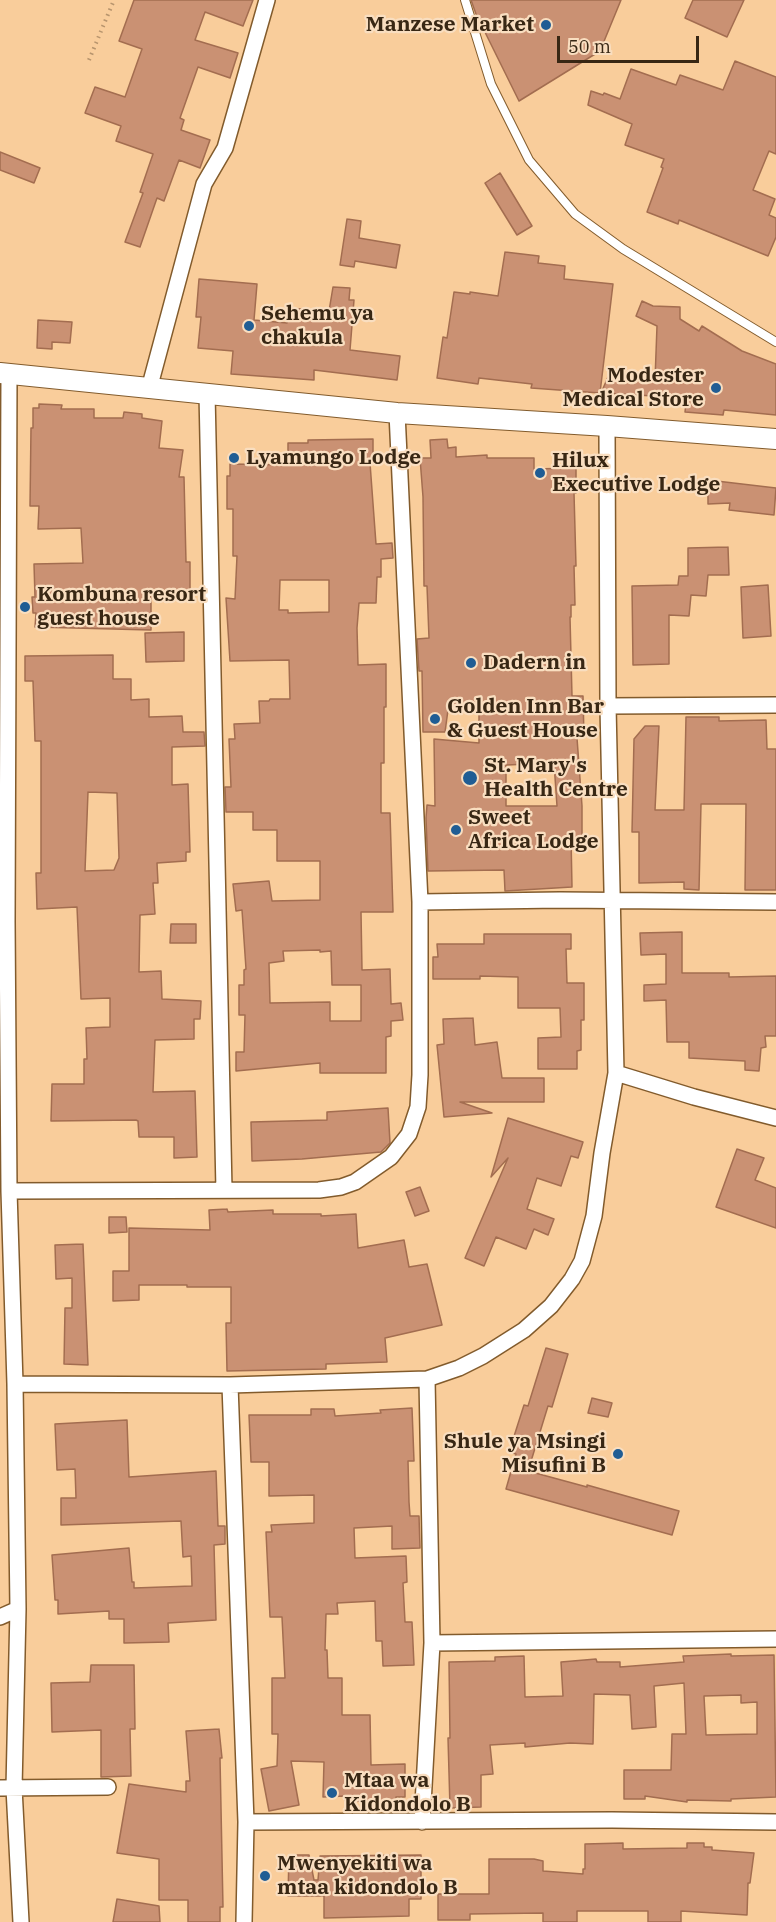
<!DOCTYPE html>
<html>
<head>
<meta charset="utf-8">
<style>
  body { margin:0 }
  #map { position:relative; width:776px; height:1922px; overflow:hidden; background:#f9cd9b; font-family:"IBM Plex Serif",serif }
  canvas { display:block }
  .scale { position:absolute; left:557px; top:36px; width:142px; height:27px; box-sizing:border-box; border:3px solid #382714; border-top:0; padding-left:8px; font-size:18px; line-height:21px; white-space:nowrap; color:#382714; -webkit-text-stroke:4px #f9dec0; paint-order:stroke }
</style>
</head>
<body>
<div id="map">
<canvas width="776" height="1922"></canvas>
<div class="scale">50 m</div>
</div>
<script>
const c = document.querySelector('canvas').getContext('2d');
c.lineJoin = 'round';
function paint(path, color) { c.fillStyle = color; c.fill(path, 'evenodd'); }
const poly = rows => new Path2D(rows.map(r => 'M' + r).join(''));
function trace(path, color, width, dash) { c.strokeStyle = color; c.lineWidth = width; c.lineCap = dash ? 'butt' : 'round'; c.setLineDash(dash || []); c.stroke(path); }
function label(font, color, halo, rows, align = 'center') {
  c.font = font + ' "IBM Plex Serif",serif'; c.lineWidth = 4.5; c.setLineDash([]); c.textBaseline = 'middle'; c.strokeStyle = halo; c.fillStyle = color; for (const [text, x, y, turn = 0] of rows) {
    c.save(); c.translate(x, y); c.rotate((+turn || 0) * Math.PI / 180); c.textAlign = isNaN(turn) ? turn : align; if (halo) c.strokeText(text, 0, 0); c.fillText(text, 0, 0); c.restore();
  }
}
const building = poly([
  [134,0,253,0,243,26,205,12,195,40,238,53,230,78,198,67,180,118,184,120,181,130,210,140,200,168,179,160,164,201,157,198,140,247,125,242,143,193,140,192,153,154,116,141,121,126,85,113,95,87,125,97,142,49,119,41,134,0],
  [471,0,621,0,600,51,519,101,476,14,471,0],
  [693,0,744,0,727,37,685,18,693,0],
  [735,61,776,77,776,154,769,151,753,190,775,199,769,215,776,218,776,237,768,256,679,220,678,224,647,212,663,168,661,167,664,159,625,145,632,124,588,105,591,91,603,95,604,93,620,99,631,69,676,85,680,75,723,90,735,61],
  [0,152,40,168,34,183,0,170,0,152],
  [500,173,532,226,517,235,485,183,500,173],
  [347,219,361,221,359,238,400,245,396,268,355,261,354,267,340,265,347,219],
  [505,252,539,256,538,263,565,266,564,279,613,284,600,393,531,388,532,384,479,378,478,384,437,378,443,337,447,338,454,292,470,294,470,292,498,296,505,252],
  [199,279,257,284,254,320,287,323,288,308,329,311,333,287,350,288,349,300,354,300,350,350,400,356,397,380,314,370,314,380,231,374,233,351,198,348,201,317,196,317,199,279],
  [642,301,653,306,680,307,680,319,699,331,702,326,742,351,776,364,776,415,724,410,723,415,685,412,686,403,653,400,654,396,601,393,608,377,655,380,657,326,636,316,642,301],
  [38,320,72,322,70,343,52,342,52,349,37,348,38,320],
  [39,404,62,405,61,409,94,409,94,418,123,418,124,412,142,414,142,418,162,421,159,448,183,450,179,477,184,477,186,562,190,562,190,595,151,595,151,630,35,627,36,613,33,613,32,597,35,597,34,564,83,563,81,528,38,529,39,506,30,506,31,428,33,428,33,408,39,408,39,404],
  [373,439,373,463,370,463,376,544,392,543,393,558,381,559,381,577,377,577,376,603,359,603,357,628,358,665,386,664,386,707,384,707,384,763,381,763,381,813,390,813,393,912,361,912,362,970,390,969,391,1004,401,1003,403,1020,391,1021,391,1036,386,1037,386,1073,320,1073,320,1063,236,1071,236,1052,244,1052,245,1015,239,1015,239,985,244,985,244,970,246,969,242,910,236,911,233,884,269,881,272,901,320,900,320,861,277,861,277,830,253,830,253,812,226,812,225,787,231,787,229,739,235,739,234,724,260,723,259,701,269,701,270,699,290,699,289,660,230,661,226,598,235,599,237,556,233,556,233,509,227,509,227,476,230,476,230,464,288,465,288,443,308,443,308,440,373,439],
  [280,580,329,580,329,612,288,613,288,610,279,610,280,580],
  [320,950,320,952,331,951,332,985,361,985,361,1021,330,1021,330,1002,270,1003,269,963,284,961,283,951,320,950],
  [447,439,448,448,456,447,456,457,487,455,487,458,534,458,534,469,576,468,576,493,574,493,576,566,574,566,575,605,571,605,571,617,570,617,572,696,583,696,584,737,577,738,582,806,582,837,571,837,572,887,505,891,504,870,428,871,426,818,427,805,435,806,434,739,479,743,479,711,448,710,445,732,423,732,422,671,419,671,417,639,429,638,427,586,424,586,423,497,420,458,431,458,430,440,447,439],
  [554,763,557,806,506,806,506,765,554,763],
  [708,480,776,488,774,515,729,510,730,503,708,504,708,480],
  [728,547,729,575,708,575,706,596,691,595,689,616,669,615,669,664,633,665,632,586,678,585,679,576,688,576,688,548,728,547],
  [768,585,771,636,743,638,741,587,768,585],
  [184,632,184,661,146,662,145,633,184,632],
  [113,655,113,679,131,679,131,700,149,699,149,717,182,716,183,732,204,732,205,746,172,747,172,785,188,784,190,852,186,852,186,861,157,863,158,883,153,883,155,914,140,915,139,972,161,971,162,999,201,1001,200,1019,194,1019,194,1039,155,1040,153,1092,195,1091,197,1157,174,1158,174,1137,139,1137,138,1121,136,1120,51,1121,52,1084,84,1084,84,1059,87,1059,86,1028,110,1027,110,998,81,999,77,907,37,909,36,873,41,873,41,741,35,741,33,681,25,681,25,656,113,655],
  [88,792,117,793,119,858,114,870,85,871,88,792],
  [686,717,719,717,719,721,766,720,767,749,776,749,776,890,745,890,746,804,701,804,699,890,684,889,684,882,639,883,639,832,632,832,634,739,645,726,659,726,655,810,684,810,686,717],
  [171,924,196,924,196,943,170,943,171,924],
  [682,932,682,973,729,973,729,977,776,976,776,1036,765,1036,766,1047,761,1048,759,1071,745,1070,745,1061,689,1058,689,1042,667,1042,666,1000,644,1001,644,985,666,984,666,954,641,955,640,933,682,932],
  [484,934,571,934,571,949,566,949,567,983,584,983,584,1020,581,1020,581,1050,577,1051,577,1069,538,1069,538,1038,561,1037,560,1008,518,1008,518,977,480,976,480,979,433,979,433,957,438,957,437,944,484,944,484,934],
  [473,1018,475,1045,497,1042,502,1078,544,1078,544,1102,460,1102,492,1113,444,1117,437,1045,444,1044,443,1019,473,1018],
  [388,1108,390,1143,381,1152,302,1159,252,1161,251,1122,327,1120,327,1112,388,1108],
  [508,1118,583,1142,578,1158,571,1156,561,1186,537,1178,527,1209,554,1219,548,1235,534,1229,526,1249,496,1237,484,1266,465,1258,508,1158,491,1177,508,1118],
  [737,1149,764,1158,755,1180,776,1188,776,1228,716,1207,737,1149],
  [420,1187,429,1211,415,1216,406,1192,420,1187],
  [227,1209,228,1212,273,1210,273,1214,321,1214,321,1216,356,1214,358,1248,404,1240,409,1267,427,1264,442,1325,385,1338,387,1362,326,1364,326,1369,227,1371,226,1323,231,1323,231,1287,187,1287,187,1285,139,1285,139,1300,113,1301,113,1271,129,1271,129,1228,210,1230,209,1210,227,1209],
  [109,1217,126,1217,127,1232,109,1233,109,1217],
  [83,1244,88,1365,64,1364,65,1308,72,1308,72,1278,56,1279,55,1245,83,1244],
  [546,1348,568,1354,552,1407,548,1406,528,1471,587,1487,587,1485,679,1511,672,1535,506,1489,516,1454,509,1452,524,1405,528,1406,546,1348],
  [592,1398,612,1403,608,1417,588,1413,592,1398],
  [412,1408,414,1461,408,1461,409,1502,410,1516,419,1516,420,1548,392,1549,392,1526,354,1528,355,1558,406,1556,407,1582,403,1583,405,1622,412,1622,414,1665,383,1666,382,1641,376,1641,375,1601,337,1603,338,1614,326,1614,325,1650,327,1650,328,1678,342,1678,342,1715,370,1715,371,1765,405,1764,405,1797,396,1797,396,1802,383,1802,345,1801,345,1796,323,1797,324,1762,291,1761,299,1805,269,1811,261,1769,277,1766,278,1734,272,1734,272,1678,285,1678,282,1617,270,1617,266,1532,272,1532,271,1525,314,1523,314,1495,269,1496,269,1462,251,1462,249,1415,311,1415,311,1409,334,1409,335,1416,381,1413,380,1410,412,1408],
  [127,1420,129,1477,216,1471,218,1526,225,1526,225,1544,214,1545,216,1620,168,1623,169,1642,124,1643,124,1619,109,1619,109,1611,58,1614,58,1600,55,1600,52,1555,129,1548,132,1582,134,1582,134,1588,192,1586,191,1556,183,1557,181,1521,61,1525,61,1498,76,1498,75,1469,57,1470,55,1424,127,1420],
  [731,1654,731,1656,774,1655,776,1797,731,1799,731,1801,687,1800,687,1802,645,1796,645,1799,624,1799,624,1770,671,1770,672,1734,686,1734,684,1683,654,1686,656,1727,632,1729,630,1695,594,1694,593,1744,570,1743,525,1747,525,1743,490,1745,493,1774,481,1775,481,1807,450,1808,448,1738,450,1738,449,1662,495,1661,495,1657,524,1656,525,1697,563,1696,561,1662,596,1659,597,1662,620,1662,620,1667,684,1662,683,1656,731,1654],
  [741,1695,741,1703,757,1702,757,1734,706,1735,704,1696,741,1695],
  [91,1665,134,1665,135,1729,130,1729,131,1776,101,1777,101,1730,52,1732,51,1683,90,1682,91,1665],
  [219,1729,222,1758,220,1758,223,1907,220,1907,220,1922,188,1922,188,1900,159,1900,159,1859,117,1853,129,1784,186,1792,186,1781,190,1781,186,1731,219,1729],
  [623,1843,623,1849,687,1848,687,1843,704,1843,704,1847,712,1847,712,1850,754,1853,750,1883,748,1883,747,1915,681,1911,681,1922,648,1922,648,1911,577,1911,577,1922,543,1922,543,1913,470,1914,470,1920,438,1920,438,1894,489,1894,489,1859,534,1859,543,1861,543,1871,583,1874,583,1869,585,1869,585,1844,623,1843],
  [289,1855,309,1855,314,1880,318,1880,320,1856,421,1855,421,1899,409,1899,409,1916,324,1918,324,1896,288,1896,289,1855],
  [117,1899,159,1906,160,1922,113,1922,117,1899]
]);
paint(building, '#ca9173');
trace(building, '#a36d50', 1.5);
const service = poly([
  [465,0,491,84,529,160,575,214,623,249,776,342]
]);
const minor = poly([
  [9,374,7,921,9,1191,15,1384,18,1609,14,1788,21,1922],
  [149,389,204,184,225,148,267,0],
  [207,393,224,1190],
  [608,706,776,705],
  [420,902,560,900,776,902],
  [616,1073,694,1097,776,1118],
  [9,1191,319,1190,341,1187,355,1182,391,1157,409,1134,418,1107,420,1075,420,902,397,413],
  [15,1384,230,1385,427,1379,459,1368,483,1356,524,1330,551,1306,572,1279,582,1261,594,1216,602,1153,616,1073,608,706,607,426],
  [230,1385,246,1822,612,1820,776,1822],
  [0,1617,18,1609],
  [432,1643,776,1639],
  [0,1788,108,1787],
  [422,1822,432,1643,427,1379],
  [244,1922,246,1822]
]);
const tertiary = poly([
  [0,373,397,413,607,426,776,439]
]);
trace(service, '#825b2c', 10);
trace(minor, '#825b2c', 18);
trace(tertiary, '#825b2c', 22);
trace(poly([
  [89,60,114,0]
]), '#b7946d', 4, [1.5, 4.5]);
trace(service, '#fff', 8);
trace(minor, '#fff', 15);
trace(tertiary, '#fff', 20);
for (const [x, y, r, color] of [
  [546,25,6,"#205d94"],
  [249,326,6,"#205d94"],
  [716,388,6,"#205d94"],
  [234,458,6,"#205d94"],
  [540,473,6,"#205d94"],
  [25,607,6,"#205d94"],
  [471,663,6,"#205d94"],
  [435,719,6,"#205d94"],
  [470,778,8,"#205d94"],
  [456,830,6,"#205d94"],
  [618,1454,6,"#205d94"],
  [332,1793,6,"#205d94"],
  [265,1876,6,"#205d94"]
]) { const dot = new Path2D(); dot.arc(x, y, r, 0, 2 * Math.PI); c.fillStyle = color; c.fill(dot); trace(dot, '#f9dec0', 2); }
label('bold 21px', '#382714', '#f9dec0', [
  ["Manzese Market",534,25,"right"],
  ["Sehemu ya",261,314],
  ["chakula",261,338],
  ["Modester",704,376,"right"],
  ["Medical Store",704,400,"right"],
  ["Lyamungo Lodge",246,458],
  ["Hilux",552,461],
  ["Executive Lodge",552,485],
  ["Kombuna resort",37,595],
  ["guest house",37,619],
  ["Dadern in",483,663],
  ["Golden Inn Bar",447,707],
  ["& Guest House",447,731],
  ["St. Mary's",484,766],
  ["Health Centre",484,790],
  ["Sweet",468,818],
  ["Africa Lodge",468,842],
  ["Shule ya Msingi",606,1442,"right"],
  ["Misufini B",606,1466,"right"],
  ["Mtaa wa",344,1781],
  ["Kidondolo B",344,1805],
  ["Mwenyekiti wa",277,1864],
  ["mtaa kidondolo B",277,1888]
], 'left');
</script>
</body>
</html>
